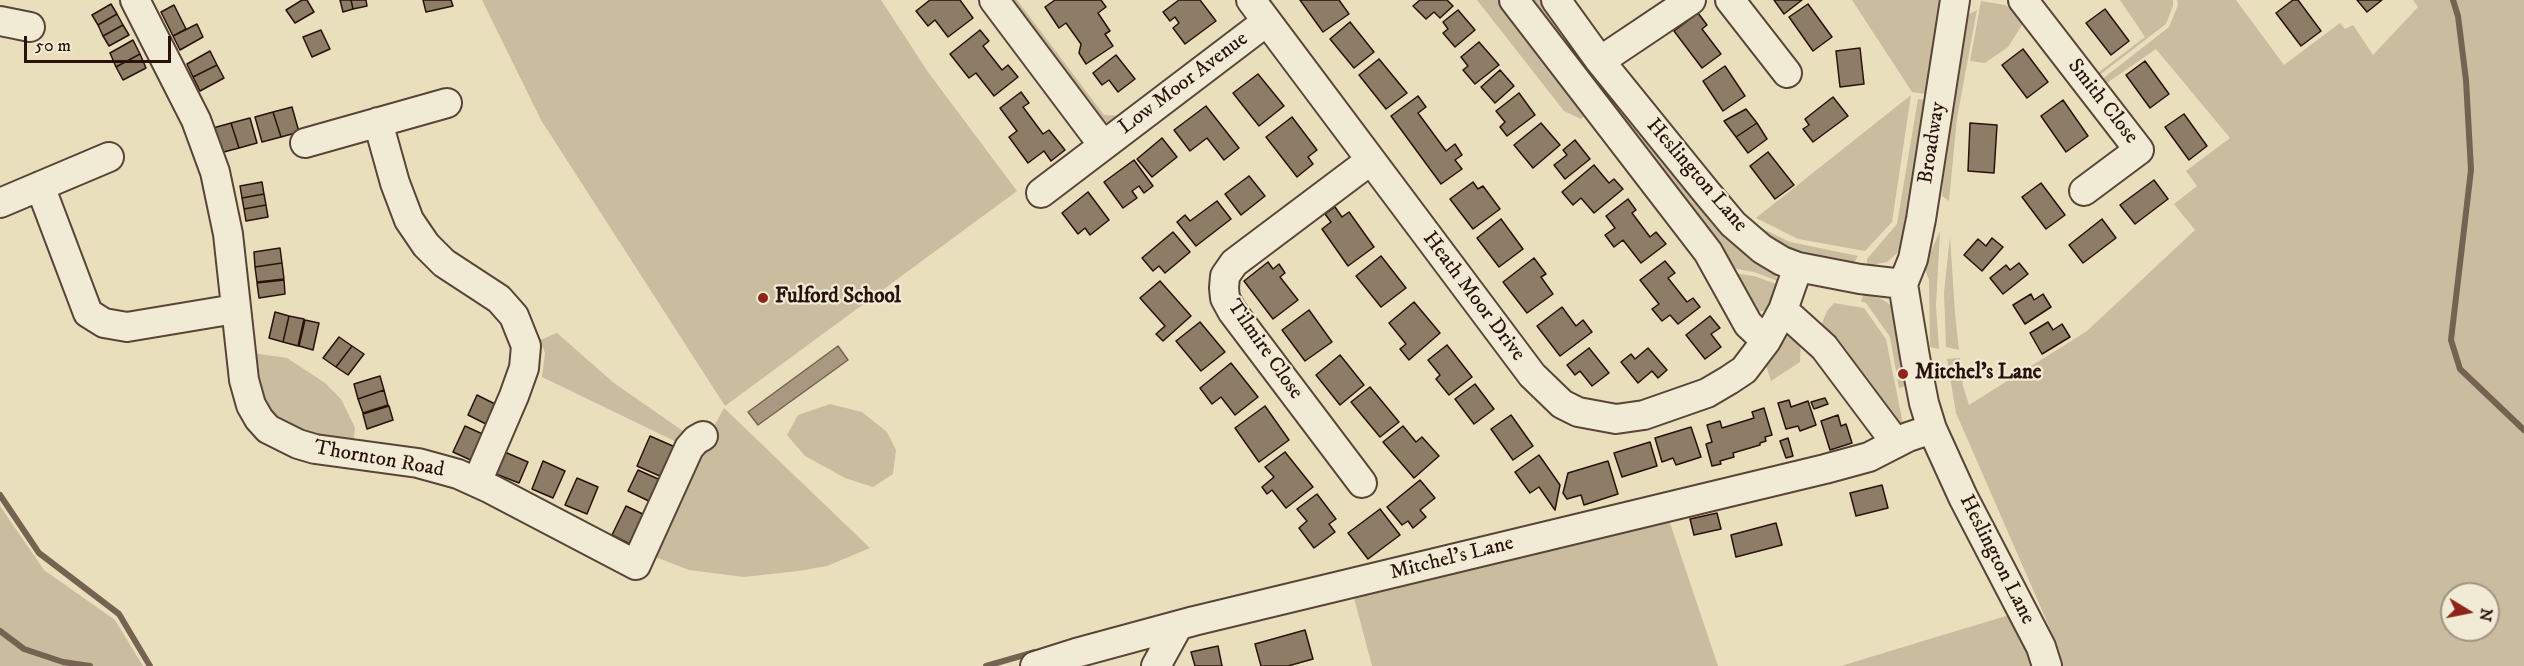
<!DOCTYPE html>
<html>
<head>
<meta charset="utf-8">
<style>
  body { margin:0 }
  #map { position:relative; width:2524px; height:666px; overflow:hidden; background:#eadfbd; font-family:"IM FELL DW Pica",serif }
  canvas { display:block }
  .north { position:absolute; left:2440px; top:582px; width:60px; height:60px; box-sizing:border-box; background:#f1ead4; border:2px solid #a19483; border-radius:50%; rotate:100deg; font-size:16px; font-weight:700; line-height:24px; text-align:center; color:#28120a }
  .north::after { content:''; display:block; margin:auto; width:21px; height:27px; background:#8f2418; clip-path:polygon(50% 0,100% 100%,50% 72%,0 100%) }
  .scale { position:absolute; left:24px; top:36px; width:147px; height:27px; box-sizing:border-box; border:3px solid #28120a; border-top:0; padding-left:8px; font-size:18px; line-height:21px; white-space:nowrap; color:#28120a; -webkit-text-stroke:4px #f1ead4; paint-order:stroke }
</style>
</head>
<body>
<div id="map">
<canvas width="2524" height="666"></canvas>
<div class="north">N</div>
<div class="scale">50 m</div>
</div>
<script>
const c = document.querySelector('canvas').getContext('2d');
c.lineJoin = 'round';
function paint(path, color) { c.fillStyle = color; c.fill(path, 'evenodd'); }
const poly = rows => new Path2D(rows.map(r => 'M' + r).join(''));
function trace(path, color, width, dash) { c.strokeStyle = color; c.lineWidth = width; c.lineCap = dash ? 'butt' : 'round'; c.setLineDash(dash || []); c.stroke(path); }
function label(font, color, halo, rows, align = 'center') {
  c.font = font + ' "IM FELL DW Pica",serif'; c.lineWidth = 4.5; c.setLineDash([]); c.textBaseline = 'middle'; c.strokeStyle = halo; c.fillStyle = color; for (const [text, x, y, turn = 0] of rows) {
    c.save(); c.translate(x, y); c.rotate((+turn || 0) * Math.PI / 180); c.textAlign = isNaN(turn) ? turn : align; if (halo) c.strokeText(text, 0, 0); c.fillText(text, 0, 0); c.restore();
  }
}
paint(poly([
  [482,0,881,0,928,72,1017,191,725,406,541,120],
  [1004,0,1017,0,1104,115,1125,116,1116,124,1094,121],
  [1477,0,1504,0,1589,112,1581,119,1564,111],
  [1523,0,1543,0,1736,242,1774,273,1778,281,1754,272,1732,268],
  [1852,0,1948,0,1932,95,1912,92],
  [2120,0,2173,0,2173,6,2166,24,2097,77,2095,75,2145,37],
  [2177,0,2236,0,2284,65,2340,23,2345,29,2353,25,2373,55,2418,7,2413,0,2524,0,2524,666,2062,666,2048,624,1956,413,1947,359,1960,358,1963,386,1969,405,2087,331,2195,230,2174,204,2197,186,2186,171,2230,138,2156,49,2104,85,2101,80,2169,27,2178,5],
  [2452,594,2488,594,2488,630,2452,630],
  [1981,1,2005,5,2012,9,2024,22,2008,47,1985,63,1970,61],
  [1977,10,1957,118,1949,201,1942,196,1945,143,1969,14],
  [1911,95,1892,222,1865,251,1798,239,1756,218],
  [1918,99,1926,100,1902,243,1897,253,1887,262,1867,266,1867,259,1897,224],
  [1752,221,1763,229,1790,242,1858,256,1854,263,1805,254,1787,248,1748,224],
  [1940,231,1936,306,1939,349,1930,347,1929,280,1925,270,1927,260],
  [1950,237,1955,313,1959,350,1946,347,1944,292],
  [1733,273,1754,276,1779,285,1769,310,1755,312],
  [1864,294,1882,299,1893,307,1906,386,1899,388,1890,337,1866,303,1861,301],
  [1834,303,1864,308,1886,339,1904,429,1820,328,1827,311],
  [1788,332,1801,337,1800,362,1771,381,1765,362,1780,334],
  [557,333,614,383,696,440,689,448,542,377,545,353,540,340],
  [239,351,287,358,325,383,341,399,355,428,352,455,281,437],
  [830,404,862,412,887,432,896,450,893,474,873,487,845,478,805,456,787,435,798,415],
  [724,408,870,548,827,566,798,571,744,577,689,570,645,553],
  [0,506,44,570,115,620,143,666,0,666],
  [1668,517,1718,666,1372,666,1353,594],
  [2016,613,2036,666,1841,666,1946,634]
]), '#c9bc9f');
const water = poly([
  [838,346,848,360,758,425,748,412,838,346]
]);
paint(water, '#a89980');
trace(water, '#756351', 1.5);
trace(poly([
  [2453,0,2458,16,2466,80,2471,170,2451,340,2460,369,2524,430],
  [0,495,39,553,119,614,150,666],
  [0,631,24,649,63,662,90,666],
  [986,666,1035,652]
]), '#756351', 6);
const building = poly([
  [302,0,307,0,314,12,295,23,286,10,302,0],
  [340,0,351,0,353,9,343,12,340,0],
  [351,0,366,0,367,6,353,9,351,0],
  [423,0,451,0,453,6,426,12,423,0],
  [930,0,960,0,973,18,948,37,935,20,928,26,916,11,930,0],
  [1055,0,1101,0,1106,7,1098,13,1110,31,1105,34,1113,46,1086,64,1079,53,1081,44,1066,23,1059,28,1045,7,1055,0],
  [1179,0,1200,0,1216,21,1185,44,1173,28,1179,23,1175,17,1170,21,1163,12,1179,0],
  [1300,0,1339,0,1349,14,1323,32,1300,0],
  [1420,0,1447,0,1453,6,1440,18,1434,12,1426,19,1413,6,1420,0],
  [1774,0,1802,0,1784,14,1774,0],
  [2293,0,2298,0,2321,31,2301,46,2276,13,2293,0],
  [2357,0,2382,0,2367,12,2357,0],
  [111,4,117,14,98,25,92,15,111,4],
  [1808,4,1832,37,1813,51,1789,17,1808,4],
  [174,5,186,29,173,36,161,12,174,5],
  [2105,9,2129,41,2111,55,2086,23,2105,9],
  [1458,10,1475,30,1455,47,1443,33,1448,29,1443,22,1458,10],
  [1698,13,1707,25,1702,29,1721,54,1702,68,1674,31,1698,13],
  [117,14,123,25,103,36,98,25,117,14],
  [1350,22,1374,52,1354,68,1330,39,1350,22],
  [197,24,203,37,180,50,173,36,197,24],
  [123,25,129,35,109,46,103,36,123,25],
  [321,30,330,49,312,57,303,37,321,30],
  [980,30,989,41,983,46,1002,70,1008,65,1018,77,994,96,976,73,969,78,950,54,980,30],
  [133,40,140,54,116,67,110,53,133,40],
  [1479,42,1499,65,1475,84,1463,70,1468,66,1461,57,1479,42],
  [1860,48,1864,84,1840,87,1836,51,1860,48],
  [2023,49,2048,82,2027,98,2002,65,2023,49],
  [210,51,217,65,193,77,187,64,210,51],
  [140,54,146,68,123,80,116,67,140,54],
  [1116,55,1135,79,1118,92,1109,80,1102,85,1093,73,1116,55],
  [1379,59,1407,93,1386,109,1359,75,1379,59],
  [2145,61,2169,94,2150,108,2126,75,2145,61],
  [217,65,224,78,200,91,193,77,217,65],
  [1725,66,1745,96,1723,111,1703,81,1725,66],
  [1500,70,1514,86,1495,103,1481,87,1500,70],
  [1258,74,1284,106,1259,126,1233,93,1258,74],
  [1021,92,1029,103,1023,107,1043,134,1049,130,1065,150,1051,161,1044,151,1028,163,1009,137,1017,131,1000,108,1021,92],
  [1519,93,1535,115,1507,136,1500,127,1505,122,1496,111,1519,93],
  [1418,96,1426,107,1418,113,1446,151,1455,144,1462,155,1455,160,1462,169,1441,184,1391,116,1418,96],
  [1833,97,1848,116,1813,142,1803,129,1809,125,1805,119,1833,97],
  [2063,100,2088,136,2066,152,2041,116,2063,100],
  [1206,106,1239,148,1224,160,1207,138,1190,151,1174,130,1206,106],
  [292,107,299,132,281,137,273,112,292,107],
  [1746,109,1757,123,1736,137,1724,121,1746,109],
  [273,112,281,137,262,142,255,117,273,112],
  [2184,114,2207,146,2189,160,2165,127,2184,114],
  [1292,117,1317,150,1308,157,1313,164,1297,177,1266,137,1292,117],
  [250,118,257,143,239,148,231,123,250,118],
  [231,123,239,148,220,153,213,128,231,123],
  [1541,123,1560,145,1533,168,1514,145,1541,123],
  [1757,123,1767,139,1748,153,1736,137,1757,123],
  [1970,123,1997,125,1994,173,1968,171,1970,123],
  [1162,138,1177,157,1152,177,1137,159,1162,138],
  [1575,140,1590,159,1565,179,1554,165,1567,155,1563,150,1575,140],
  [1768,152,1794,185,1775,199,1750,166,1768,152],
  [1134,160,1153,186,1144,193,1139,186,1132,191,1137,198,1123,208,1104,182,1134,160],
  [1594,165,1609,183,1614,179,1623,189,1594,213,1581,198,1573,205,1562,192,1594,165],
  [1249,176,1265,196,1241,215,1225,194,1249,176],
  [2154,180,2168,199,2135,224,2120,205,2154,180],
  [262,182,264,194,242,198,240,186,262,182],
  [1473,182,1478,189,1483,186,1500,209,1473,229,1450,199,1473,182],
  [2041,183,2065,215,2046,229,2022,197,2041,183],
  [1088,192,1109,220,1090,235,1085,228,1078,234,1062,213,1088,192],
  [264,194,266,205,244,209,242,198,264,194],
  [1628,199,1636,210,1632,213,1650,237,1656,232,1666,244,1641,263,1623,240,1614,247,1605,235,1615,228,1606,216,1628,199],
  [1217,201,1231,219,1196,246,1177,222,1185,215,1190,221,1217,201],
  [266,205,268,217,246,221,244,209,266,205],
  [1335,207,1342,217,1349,212,1374,247,1348,266,1322,229,1331,222,1325,214,1335,207],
  [1501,219,1523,249,1499,267,1477,238,1501,219],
  [2102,219,2116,238,2083,263,2069,245,2102,219],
  [1173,232,1190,252,1165,273,1159,266,1153,271,1142,258,1173,232],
  [1992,238,2003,247,1982,271,1964,255,1978,239,1986,246,1992,238],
  [280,248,282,263,255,267,254,252,280,248],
  [1381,256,1406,288,1381,307,1356,276,1381,256],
  [1534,258,1546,274,1541,277,1553,294,1527,313,1503,282,1534,258],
  [1665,261,1675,273,1668,278,1687,302,1693,298,1700,307,1678,324,1670,315,1662,321,1652,309,1659,304,1640,280,1665,261],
  [1268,262,1273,269,1279,264,1285,273,1280,277,1298,300,1273,319,1244,281,1268,262],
  [282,263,284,279,257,282,255,267,282,263],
  [2019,263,2028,274,2003,294,1990,278,2006,265,2010,270,2019,263],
  [284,280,285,294,259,298,257,283,284,280],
  [1160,281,1191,316,1163,341,1156,334,1165,326,1140,298,1160,281],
  [2031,294,2034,300,2043,294,2051,307,2025,324,2013,305,2031,294],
  [1414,302,1440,333,1409,360,1400,349,1406,344,1389,323,1414,302],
  [1562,307,1576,326,1583,320,1592,332,1560,356,1537,326,1562,307],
  [1309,310,1332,342,1305,361,1282,330,1309,310],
  [275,312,289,316,283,342,269,338,275,312],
  [289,316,304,319,298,346,283,342,289,316],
  [1710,316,1720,328,1711,334,1721,347,1705,359,1686,335,1710,316],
  [305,320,319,323,313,350,299,346,305,320],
  [1200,322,1225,352,1201,371,1176,341,1200,322],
  [2048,322,2053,330,2062,324,2070,337,2042,354,2030,333,2048,322],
  [339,337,352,346,336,367,323,358,339,337],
  [1447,345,1472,377,1449,395,1436,379,1440,375,1428,360,1447,345],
  [352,346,364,354,348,375,336,367,352,346],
  [1589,348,1609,373,1592,386,1580,371,1575,375,1567,365,1589,348],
  [1648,348,1667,370,1658,378,1652,371,1638,383,1621,362,1631,354,1635,359,1648,348],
  [1340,355,1364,385,1340,405,1316,375,1340,355],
  [1231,363,1258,397,1235,415,1221,397,1212,404,1200,388,1231,363],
  [380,376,384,390,358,399,354,384,380,376],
  [1475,384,1494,409,1474,424,1455,399,1475,384],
  [1370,387,1399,422,1380,437,1351,402,1370,387],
  [384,390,388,405,363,413,358,399,384,390],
  [477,395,499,406,490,426,468,415,477,395],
  [1825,398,1828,404,1814,409,1811,402,1825,398],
  [1789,400,1791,407,1808,401,1816,425,1800,431,1798,426,1786,429,1778,403,1789,400],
  [389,406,393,420,367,429,363,414,389,406],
  [1265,406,1289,440,1259,462,1235,428,1265,406],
  [1764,408,1772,435,1765,437,1766,441,1760,443,1760,445,1733,453,1734,457,1720,461,1721,464,1712,466,1706,444,1712,442,1707,425,1720,421,1722,428,1754,418,1752,412,1764,408],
  [1511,415,1533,446,1513,460,1491,429,1511,415],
  [1838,415,1841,426,1846,424,1852,443,1830,450,1821,421,1838,415],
  [465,426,487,436,475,462,453,452,465,426],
  [1403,426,1416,442,1422,437,1439,456,1414,478,1383,442,1403,426],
  [1691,427,1701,457,1676,465,1673,458,1662,462,1655,438,1691,427],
  [650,436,675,447,662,477,637,466,650,436],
  [1788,438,1793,456,1786,458,1780,441,1788,438],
  [1650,442,1657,466,1622,477,1614,453,1650,442],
  [500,450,528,462,519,483,491,472,500,450],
  [1285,452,1313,487,1286,508,1272,490,1267,494,1262,487,1274,477,1265,467,1285,452],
  [1539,455,1560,485,1555,510,1539,487,1530,493,1515,472,1539,455],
  [543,461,565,471,553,498,532,489,543,461],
  [1608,461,1618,494,1584,505,1581,495,1567,499,1563,493,1568,473,1608,461],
  [638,470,665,482,655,504,628,491,638,470],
  [577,478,598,487,587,514,565,505,577,478],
  [1420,480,1435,498,1420,510,1426,517,1413,528,1408,521,1402,525,1387,507,1420,480],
  [1882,485,1888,508,1856,516,1850,493,1882,485],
  [1317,494,1336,519,1329,524,1335,532,1314,548,1299,528,1307,521,1297,509,1317,494],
  [626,506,651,518,636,547,612,535,626,506],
  [1380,509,1400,535,1368,559,1348,533,1380,509],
  [1717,513,1721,529,1694,535,1690,519,1717,513],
  [1776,523,1782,545,1736,557,1731,535,1776,523],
  [1305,630,1313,659,1288,666,1261,666,1255,644,1305,630],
  [1218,646,1222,666,1195,666,1191,652,1218,646]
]);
paint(building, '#8d7d67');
trace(building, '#28120a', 1.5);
const minor = poly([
  [135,0,196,120,215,172,228,234,244,380,251,405,259,419,268,429,298,444,315,449,418,463,458,474,491,489,636,565,689,448,696,440,703,436],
  [994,0,1103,145],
  [1251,0,1532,375,1562,404,1578,412,1616,419,1644,415,1707,393,1729,380,1744,370,1766,341,1783,310,1798,267],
  [1514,0,1708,252,1748,324,1766,341],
  [1556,0,1600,61,1707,193,1733,224,1762,249,1782,261,1798,267,1860,279,1903,284],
  [1730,0,1787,73],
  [2023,0,2139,150,2084,191],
  [0,21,30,27],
  [1600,61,1691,0],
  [378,122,395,183,409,220,426,245,444,263,499,299,514,316,526,346,524,368,514,396,477,482],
  [305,143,447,103],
  [40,186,88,313,104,323,127,327,235,309],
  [1041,193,1266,22],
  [0,203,109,157],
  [1903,284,1915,357,1924,403,1932,429,1963,497,2041,647,2047,666],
  [1903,284,1913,259,1921,219,1955,0],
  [1783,310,1824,347,1896,443],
  [1362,483,1232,311,1225,298,1224,288,1225,276,1234,263,1371,160],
  [1035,666,1076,653,1194,621,1825,469,1869,457,1908,437,1932,429],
  [1156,666,1178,626]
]);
trace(minor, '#584537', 32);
trace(minor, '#f1ead4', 28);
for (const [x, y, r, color] of [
  [763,298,6,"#8f2418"],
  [1903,374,6,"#8f2418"]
]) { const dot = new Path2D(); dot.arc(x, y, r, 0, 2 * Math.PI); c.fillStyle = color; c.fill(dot); trace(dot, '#f1ead4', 2); }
label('21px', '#28120a', '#f1ead4', [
  ["Low Moor Avenue",1184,84,-37],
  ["Smith Close",2102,102,52],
  ["Broadway",1933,143,-81],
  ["Heslington Lane",1696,176,49],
  ["Heath Moor Drive",1473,297,53],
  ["Tilmire Close",1264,350,55],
  ["Thornton Road",379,460,10],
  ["Mitchel's Lane",1452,559,-14],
  ["Heslington Lane",1996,560,63]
]);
label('bold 21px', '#28120a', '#f1ead4', [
  ["Fulford School",775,298],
  ["Mitchel's Lane",1915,374]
], 'left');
</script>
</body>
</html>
